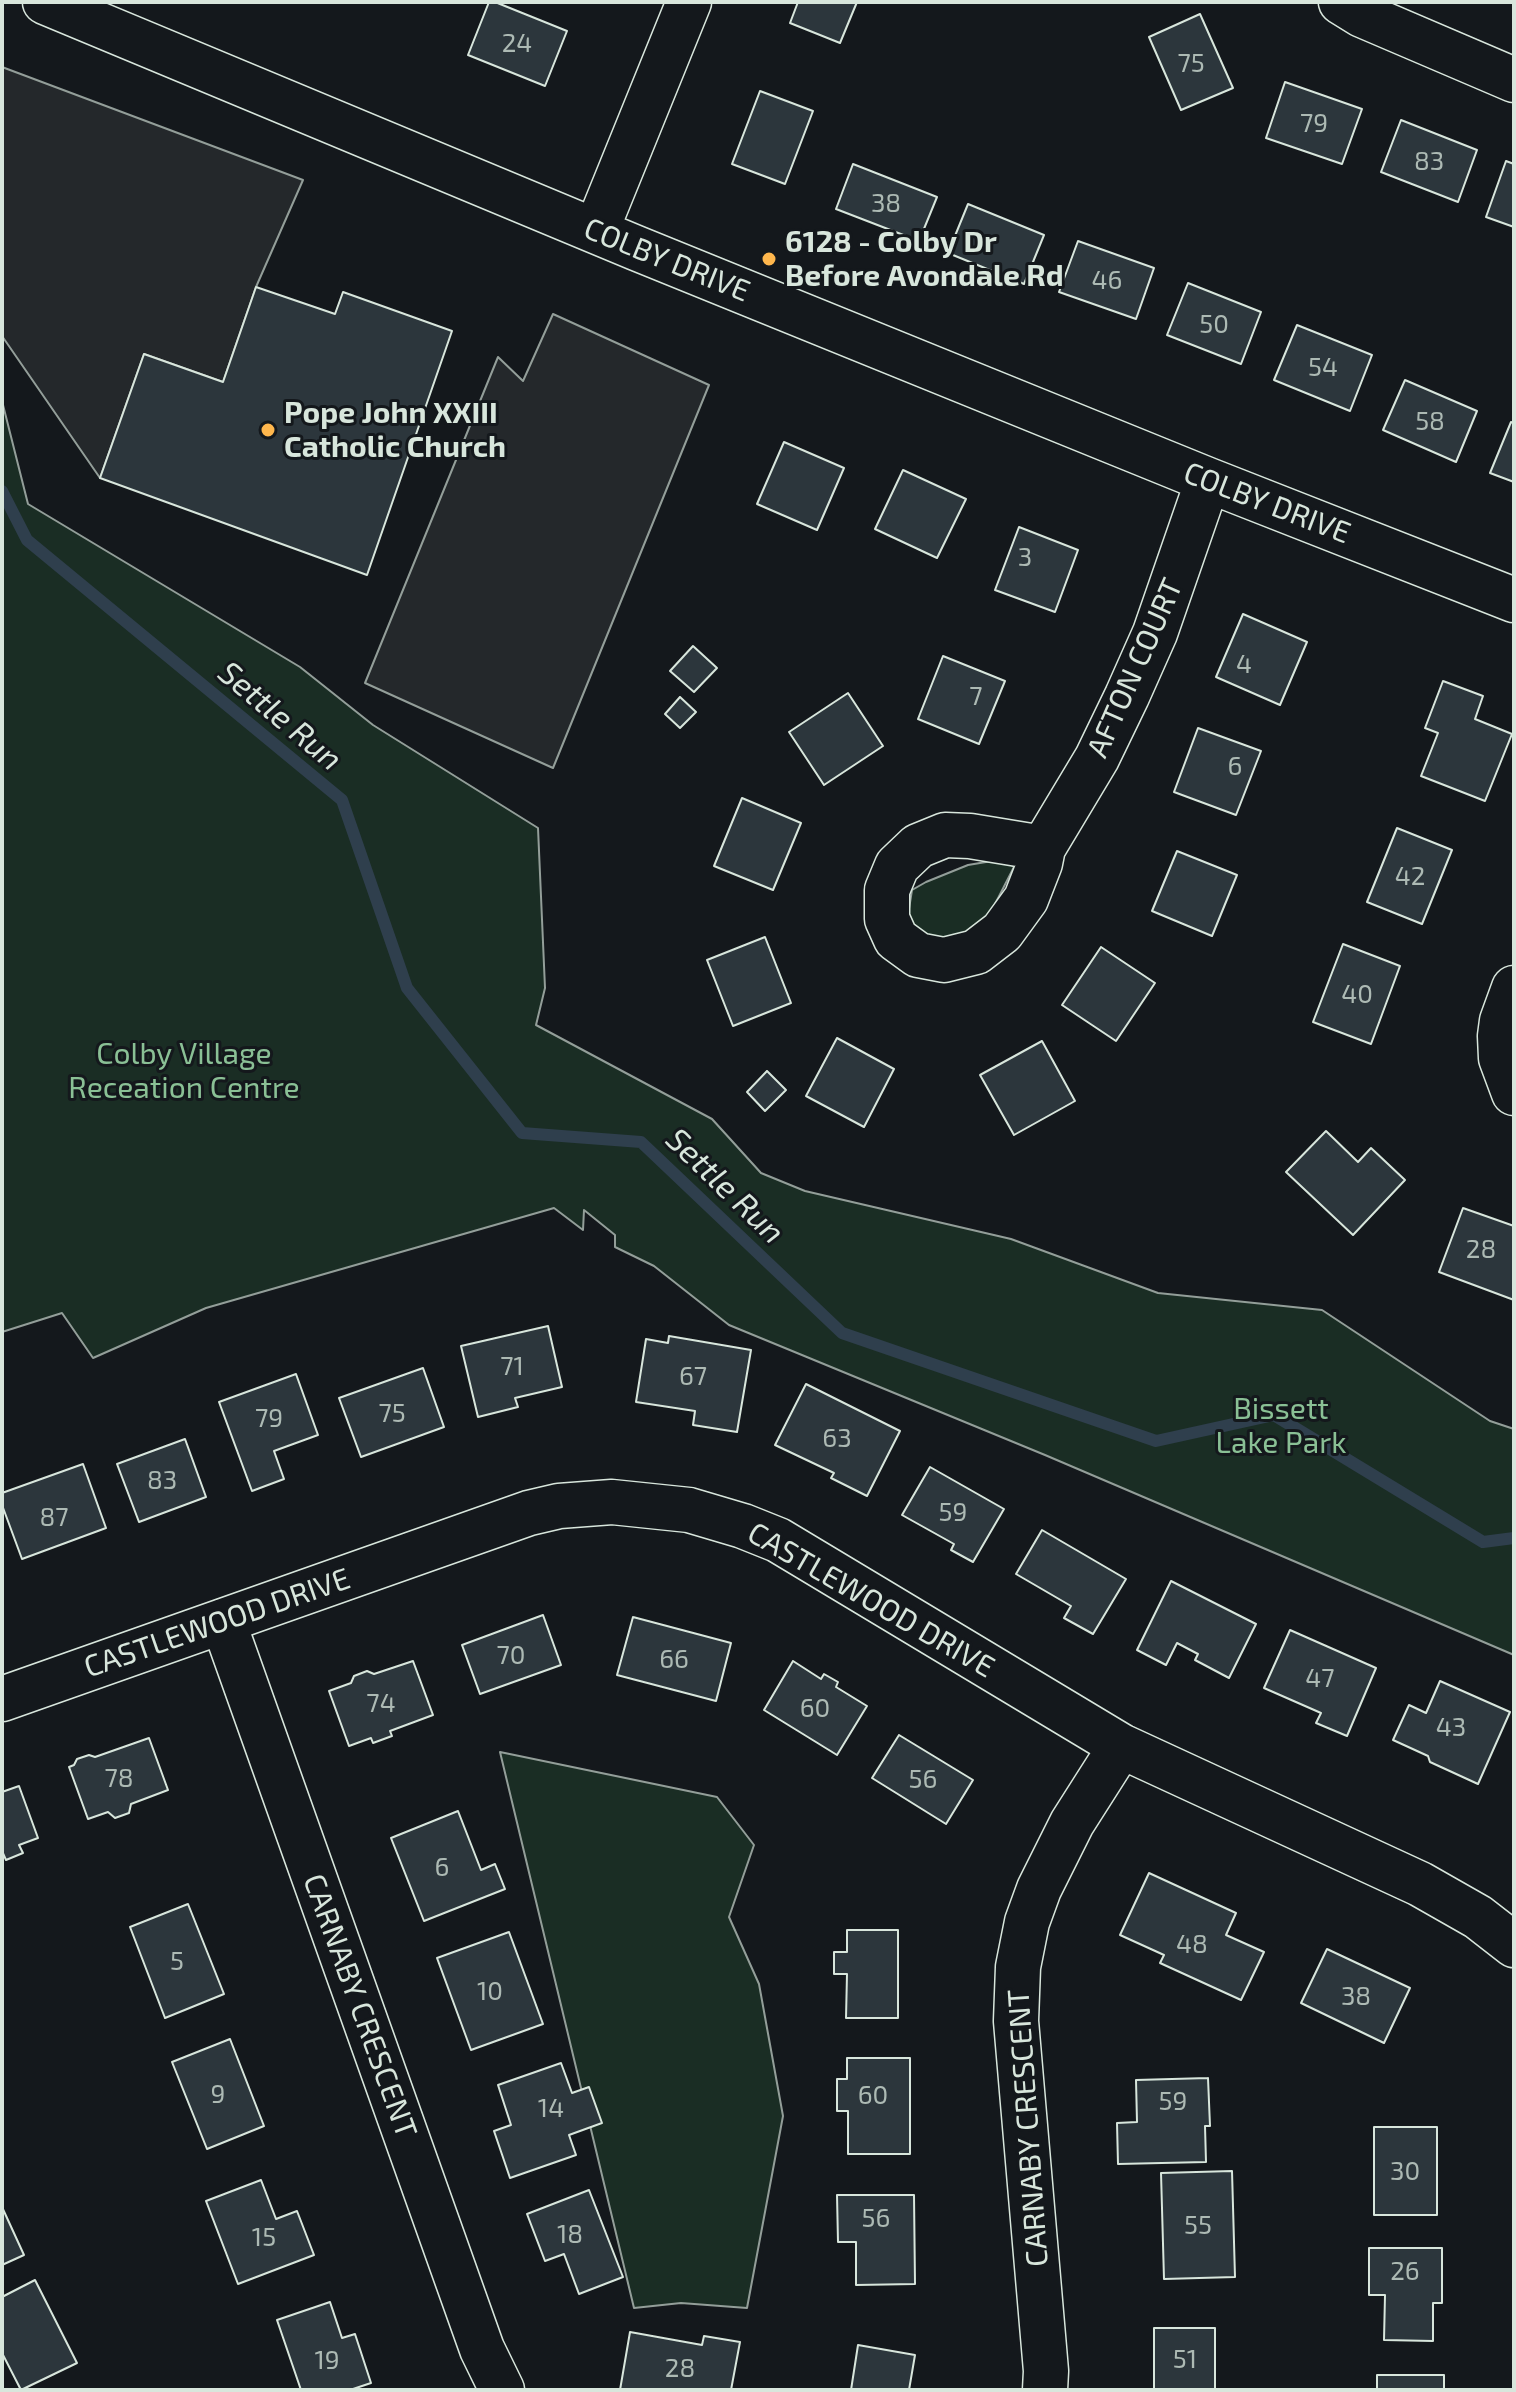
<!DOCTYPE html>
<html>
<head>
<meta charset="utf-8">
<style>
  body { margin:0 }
  #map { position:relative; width:1516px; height:2392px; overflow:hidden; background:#14181c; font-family:"Exo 2",sans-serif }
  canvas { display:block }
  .frame { position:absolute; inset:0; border:4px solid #d8e6dc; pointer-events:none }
</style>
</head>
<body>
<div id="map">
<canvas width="1516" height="2392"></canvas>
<div class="frame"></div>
</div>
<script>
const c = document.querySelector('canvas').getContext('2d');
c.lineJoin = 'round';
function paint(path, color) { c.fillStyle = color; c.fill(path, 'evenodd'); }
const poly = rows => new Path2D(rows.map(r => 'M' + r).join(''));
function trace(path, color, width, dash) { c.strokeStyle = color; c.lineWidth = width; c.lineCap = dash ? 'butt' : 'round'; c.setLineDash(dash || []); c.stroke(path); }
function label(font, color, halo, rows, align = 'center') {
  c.font = font + ' "Exo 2",sans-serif'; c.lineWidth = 6; c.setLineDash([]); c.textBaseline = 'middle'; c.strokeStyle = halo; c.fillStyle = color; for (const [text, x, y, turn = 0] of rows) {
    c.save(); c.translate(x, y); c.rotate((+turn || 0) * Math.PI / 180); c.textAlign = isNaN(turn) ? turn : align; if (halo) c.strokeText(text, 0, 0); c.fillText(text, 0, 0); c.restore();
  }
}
const green = poly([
  [2,401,28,504,300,667,373,725,538,828,545,988,536,1025,712,1119,761,1173,805,1191,1011,1239,1158,1293,1322,1310,1490,1421,1514,1429,1514,1655,1045,1455,729,1325,654,1266,615,1247,615,1235,584,1210,583,1230,554,1208,206,1308,93,1358,62,1313,2,1332,2,401],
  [1004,859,1014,867,992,910,972,935,952,943,916,936,908,915,912,890,926,882,968,865,1004,859],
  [500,1752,717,1797,754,1845,729,1917,759,1984,783,2116,747,2308,681,2303,634,2308,500,1752]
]);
paint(green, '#1a2d24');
trace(green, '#939e99', 2);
const parking = poly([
  [2,67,303,180,256,287,223,382,144,354,100,478,2,336,2,67],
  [553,314,709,385,553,768,365,683,498,357,523,381,553,314]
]);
paint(parking, '#24282b');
trace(parking, '#939e99', 2);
trace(poly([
  [2,491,27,540,342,800,407,988,522,1133,641,1142,842,1333,1156,1441,1274,1415,1483,1542,1514,1538]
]), '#2f3f4d', 12);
const building = poly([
  [489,2,495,2,567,31,545,86,468,55,489,2],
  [798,2,857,2,840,43,790,23,798,2],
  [1200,14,1233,88,1181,110,1149,37,1200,14],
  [1285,82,1362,109,1342,164,1266,138,1285,82],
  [760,91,813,111,785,184,732,164,760,91],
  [1401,120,1477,150,1458,202,1381,172,1401,120],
  [1506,161,1514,164,1514,227,1486,217,1506,161],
  [853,164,937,197,919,241,836,209,853,164],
  [968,204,1044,235,1024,284,948,253,968,204],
  [1078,241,1154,268,1136,319,1059,292,1078,241],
  [1188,283,1261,312,1241,364,1167,335,1188,283],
  [256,287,335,314,343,292,452,331,367,575,100,478,144,354,223,382,256,287],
  [1297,325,1372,355,1350,411,1274,380,1297,325],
  [1405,380,1477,411,1456,462,1383,430,1405,380],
  [1511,422,1514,423,1514,482,1490,473,1511,422],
  [784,442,844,468,817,530,757,504,784,442],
  [903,470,966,499,937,558,875,529,903,470],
  [1019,527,1078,550,1055,612,995,590,1019,527],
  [1243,614,1307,642,1280,705,1216,677,1243,614],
  [693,646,717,668,694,692,670,671,693,646],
  [943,656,1005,681,979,744,918,719,943,656],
  [1443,681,1483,696,1475,719,1512,734,1485,801,1421,776,1438,733,1425,728,1443,681],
  [848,693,883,746,824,785,789,732,848,693],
  [680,697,696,712,680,728,665,714,680,697],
  [1198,728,1261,751,1236,815,1174,792,1198,728],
  [742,798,801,823,773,890,714,866,742,798],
  [1397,828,1452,850,1422,924,1367,902,1397,828],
  [1177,851,1237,875,1212,936,1152,911,1177,851],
  [765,937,791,1003,733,1026,707,960,765,937],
  [1343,944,1400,966,1371,1044,1313,1022,1343,944],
  [1101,947,1155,983,1116,1041,1062,1005,1101,947],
  [837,1038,894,1069,864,1127,806,1096,837,1038],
  [1042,1041,1075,1101,1014,1135,980,1075,1042,1041],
  [767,1071,786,1090,765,1111,747,1092,767,1071],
  [1326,1131,1358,1162,1371,1148,1405,1180,1353,1235,1286,1172,1326,1131],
  [1463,1208,1514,1226,1514,1300,1439,1272,1463,1208],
  [548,1326,562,1387,515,1398,518,1407,478,1417,461,1346,548,1326],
  [669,1336,751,1350,737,1432,693,1425,695,1411,636,1402,646,1339,668,1343,669,1336],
  [423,1368,444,1427,361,1457,339,1398,423,1368],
  [296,1374,318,1435,274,1451,284,1479,252,1491,219,1402,296,1374],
  [806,1384,900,1431,867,1496,831,1478,834,1473,775,1445,806,1384],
  [185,1439,206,1497,139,1522,117,1464,185,1439],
  [83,1464,106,1528,22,1559,2,1505,2,1493,83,1464],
  [930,1467,1004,1509,973,1562,951,1550,954,1544,902,1515,930,1467],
  [1042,1530,1126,1579,1093,1634,1064,1618,1071,1606,1016,1574,1042,1530],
  [1171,1581,1256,1624,1229,1678,1195,1660,1198,1654,1177,1643,1166,1665,1137,1650,1171,1581],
  [543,1615,561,1665,480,1694,462,1645,543,1615],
  [633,1617,731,1643,716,1701,617,1675,633,1617],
  [1290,1630,1376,1668,1347,1736,1316,1723,1321,1713,1264,1688,1290,1630],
  [413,1661,433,1715,390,1731,392,1736,373,1743,371,1738,349,1746,329,1691,351,1683,354,1676,367,1671,374,1674,413,1661],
  [793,1661,821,1679,824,1674,838,1682,836,1687,867,1706,837,1755,764,1710,793,1661],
  [1440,1681,1510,1712,1478,1784,1430,1762,1428,1756,1393,1740,1409,1705,1426,1713,1440,1681],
  [899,1735,973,1780,946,1824,872,1778,899,1735],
  [149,1738,168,1790,131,1804,129,1813,115,1818,108,1812,88,1819,69,1767,74,1765,77,1759,89,1755,95,1757,149,1738],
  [19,1786,38,1838,19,1845,23,1853,6,1860,2,1851,2,1792,19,1786],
  [458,1811,481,1870,495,1864,505,1889,424,1921,391,1838,458,1811],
  [1149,1873,1236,1913,1226,1935,1264,1952,1241,2000,1160,1963,1164,1955,1120,1935,1149,1873],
  [188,1904,224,1994,165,2018,130,1927,188,1904],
  [847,1930,898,1930,898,2018,846,2018,847,1974,834,1974,834,1952,847,1952,847,1930],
  [509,1932,543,2024,471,2050,437,1958,509,1932],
  [1327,1949,1410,1988,1384,2043,1301,2003,1327,1949],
  [230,2039,264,2126,207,2149,172,2062,230,2039],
  [847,2058,910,2058,910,2154,848,2154,848,2111,837,2111,837,2079,847,2079,847,2058],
  [561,2063,572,2093,589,2087,602,2123,569,2135,576,2155,510,2178,494,2131,511,2125,498,2085,561,2063],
  [1208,2078,1210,2126,1205,2126,1206,2162,1118,2164,1117,2123,1137,2122,1136,2080,1208,2078],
  [1374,2127,1437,2127,1437,2215,1374,2215,1374,2127],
  [1232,2171,1235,2277,1164,2279,1161,2173,1232,2171],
  [261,2180,276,2219,297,2211,314,2255,238,2284,206,2201,261,2180],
  [589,2190,623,2277,579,2294,564,2254,545,2261,527,2214,589,2190],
  [837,2195,914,2195,915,2284,856,2285,856,2242,838,2242,837,2195],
  [2,2207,24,2255,2,2265,2,2207],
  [1369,2248,1442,2248,1442,2303,1433,2303,1433,2341,1384,2340,1385,2295,1369,2295,1369,2248],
  [35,2280,77,2363,21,2390,2,2353,2,2297,35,2280],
  [330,2302,342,2338,355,2334,371,2383,350,2390,301,2390,277,2320,330,2302],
  [1154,2328,1215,2328,1215,2390,1154,2390,1154,2328],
  [630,2332,702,2345,704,2336,740,2342,731,2390,620,2390,630,2332],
  [858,2345,915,2355,909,2390,851,2390,858,2345],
  [1377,2375,1444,2375,1444,2390,1377,2390,1377,2375]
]);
paint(building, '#2c363c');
trace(building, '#d8e6dc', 2);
const minor = poly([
  [45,2,636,248,1208,480,1514,600],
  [1341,2,1362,15,1514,80],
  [596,231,689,2],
  [1043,848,970,836,945,835,918,846,897,866,887,890,887,919,896,939,918,955,944,960,976,952,1002,932,1026,899,1040,863,1043,848,1097,758,1127,696,1155,633,1208,480],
  [1514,988,1502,1021,1500,1036,1501,1058,1514,1093],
  [223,1621,482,2349,502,2390],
  [2,1699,529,1513,559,1506,612,1502,689,1510,743,1526,778,1540,1121,1746,1420,1884,1478,1917,1514,1945],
  [1045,2390,1046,2371,1016,2021,1018,1967,1027,1922,1039,1889,1072,1823,1121,1746]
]);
trace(minor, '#d8e6dc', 47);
trace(minor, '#14181c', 44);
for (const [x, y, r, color] of [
  [769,259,8,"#ffb74d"],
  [268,430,8,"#ffb74d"]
]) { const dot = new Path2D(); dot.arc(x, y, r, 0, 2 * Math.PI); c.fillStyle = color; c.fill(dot); trace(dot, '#14181c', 3); }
label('26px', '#adbab4', null, [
  ["24",517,43],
  ["75",1191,63],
  ["79",1314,123],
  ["83",1429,161],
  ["38",886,203],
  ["46",1107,280],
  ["50",1214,324],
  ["54",1323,367],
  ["58",1430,421],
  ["3",1025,557],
  ["4",1244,664],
  ["7",976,696],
  ["6",1235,766],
  ["42",1410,876],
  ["40",1357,994],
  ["28",1481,1249],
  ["71",512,1366],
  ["67",693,1376],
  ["75",392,1413],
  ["79",269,1418],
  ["63",837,1438],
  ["83",162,1480],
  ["59",953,1512],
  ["87",54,1517],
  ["70",511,1655],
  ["66",674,1659],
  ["47",1320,1678],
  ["74",381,1703],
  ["60",815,1708],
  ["43",1451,1727],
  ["78",119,1778],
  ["56",923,1779],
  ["6",442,1867],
  ["48",1192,1944],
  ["5",177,1961],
  ["10",490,1991],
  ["38",1356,1996],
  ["9",218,2094],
  ["60",873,2095],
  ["59",1173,2101],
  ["14",551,2108],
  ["30",1405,2171],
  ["56",876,2218],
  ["55",1198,2225],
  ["18",570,2234],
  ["15",264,2237],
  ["26",1405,2271],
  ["51",1185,2359],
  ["19",327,2360],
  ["28",680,2368]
]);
label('bold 30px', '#d8e6dc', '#14181c', [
  ["6128 - Colby Dr",785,242],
  ["Before Avondale Rd",785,276],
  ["Pope John XXIII",284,413],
  ["Catholic Church",284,447]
], 'left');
label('30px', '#d8e6dc', '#14181c', [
  ["COLBY DRIVE",667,260,22],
  ["COLBY DRIVE",1267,503,21],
  ["AFTON COURT",1135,668,-66],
  ["CASTLEWOOD DRIVE",871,1600,30],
  ["CASTLEWOOD DRIVE",217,1623,-19],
  ["CARNABY CRESCENT",360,2006,70],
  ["CARNABY CRESCENT",1028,2128,-94]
]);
label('30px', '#8ac095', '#14181c', [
  ["Colby Village",184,1054],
  ["Receation Centre",184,1088],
  ["Bissett",1281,1409],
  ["Lake Park",1281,1443]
]);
label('italic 32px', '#d8e6dc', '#14181c', [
  ["Settle Run",280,716,40],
  ["Settle Run",725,1186,44]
]);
</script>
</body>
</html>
